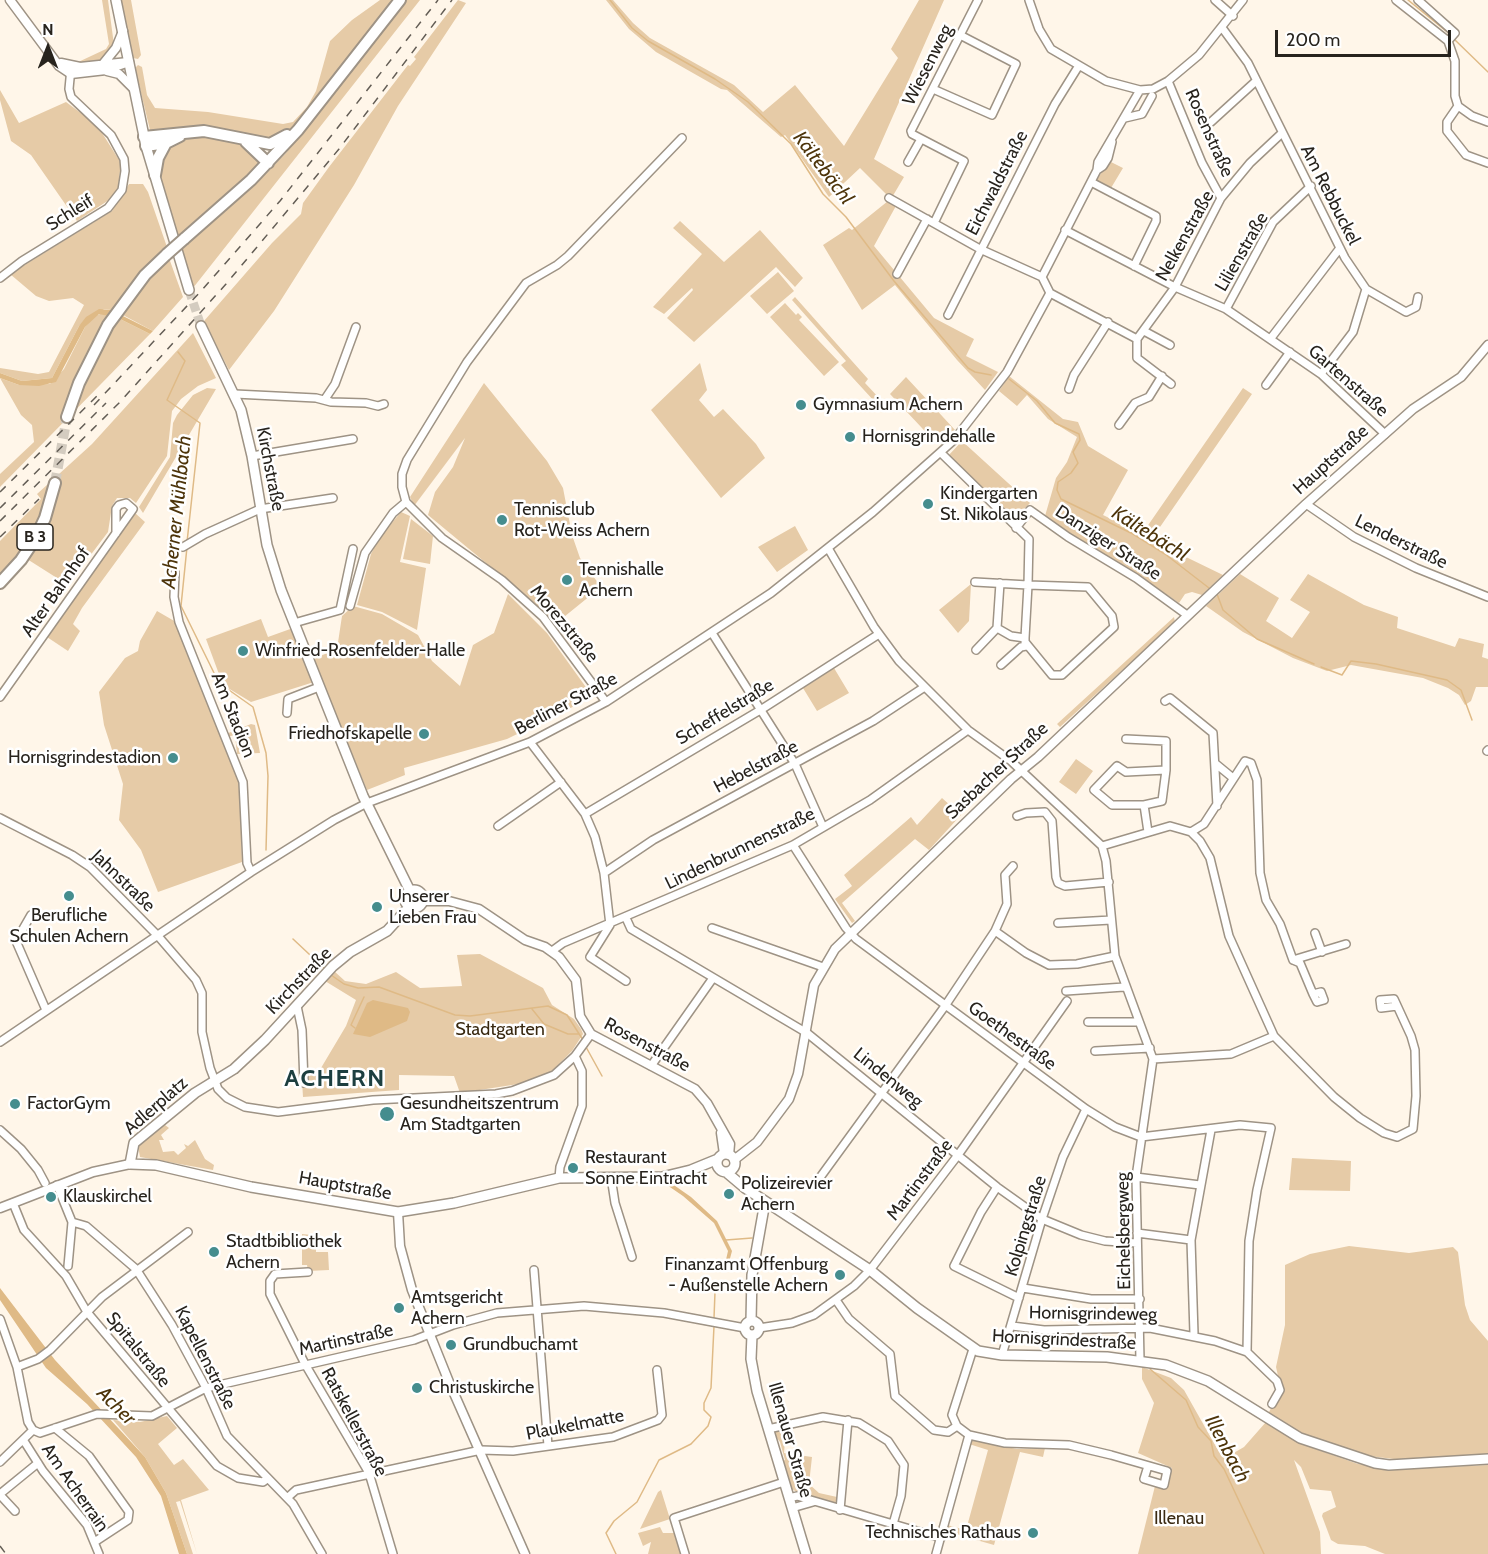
<!DOCTYPE html>
<html>
<head>
<meta charset="utf-8">
<style>
  body { margin:0 }
  #map { position:relative; width:1488px; height:1554px; overflow:hidden; background:#fff6e9; font-family:Cabin,sans-serif }
  canvas { display:block }
  .north { position:absolute; left:18px; top:18px; width:60px; height:60px; -webkit-text-stroke:4px #fff; paint-order:stroke; rotate:0deg; font-size:16px; font-weight:700; line-height:24px; text-align:center; color:#27231d }
  .north::after { content:''; display:block; margin:auto; width:21px; height:27px; background:#27231d; clip-path:polygon(50% 0,100% 100%,50% 72%,0 100%) }
  .scale { position:absolute; left:1275px; top:30px; width:176px; height:27px; box-sizing:border-box; border:3px solid #27231d; border-top:0; padding-left:8px; font-size:18px; line-height:21px; white-space:nowrap; color:#27231d; -webkit-text-stroke:4px #fff; paint-order:stroke }
</style>
</head>
<body>
<div id="map">
<canvas width="1488" height="1554"></canvas>
<div class="north">N</div>
<div class="scale">200 m</div>
</div>
<script>
const c = document.querySelector('canvas').getContext('2d');
c.lineJoin = 'round';
function paint(path, color) { c.fillStyle = color; c.fill(path, 'evenodd'); }
const poly = rows => new Path2D(rows.map(r => 'M' + r).join(''));
function trace(path, color, width, dash) { c.strokeStyle = color; c.lineWidth = width; c.lineCap = dash ? 'butt' : 'round'; c.setLineDash(dash || []); c.stroke(path); }
function label(font, color, halo, rows, align = 'center') {
  c.font = font + ' Cabin,sans-serif'; c.lineWidth = 5; c.setLineDash([]); c.textBaseline = 'middle'; c.strokeStyle = halo; c.fillStyle = color; for (const [text, x, y, turn = 0] of rows) {
    c.save(); c.translate(x, y); c.rotate((+turn || 0) * Math.PI / 180); c.textAlign = isNaN(turn) ? turn : align; if (halo) c.strokeText(text, 0, 0); c.fillText(text, 0, 0); c.restore();
  }
}
paint(poly([
  [102,0,108,0,114,45,101,60,74,64,106,49,109,44],
  [121,0,131,0,141,55,138,59,133,58],
  [380,0,397,0,298,123,280,138,256,140,150,130,135,68,138,65,142,67,147,95,155,108,208,112,283,124,293,122,307,107,316,91,330,41,352,20],
  [404,0,420,0,193,288,181,250,254,186,285,154,321,110],
  [458,0,466,3,398,106,354,185,274,311,229,370,204,321,272,243,301,214,303,203,329,167,408,65,410,66,416,59,414,57],
  [606,0,613,0,633,23,650,38,734,85,763,112,795,85,844,146,898,58,891,49,919,0,944,0,874,159,904,177,891,199,860,168,829,197,785,135,781,137,727,90,721,89,656,52,629,29],
  [0,90,19,123,66,102,97,125,121,163,118,188,112,198,77,221,31,155,11,141,0,100],
  [206,135,231,140,246,148,258,161,258,164,257,168,178,237,162,187,160,161,168,147,179,141],
  [1109,161,1123,168,1111,188,1096,181],
  [129,184,143,184,148,192,167,247,111,310,104,309,79,326,52,378,22,381,0,373,0,368,38,374,49,372,84,305,73,298,49,301,36,296,10,274,112,211],
  [888,201,897,204,874,246,934,318,974,339,966,356,998,372,985,390,957,360,895,285,862,310,823,245,849,228,852,230],
  [680,221,724,262,760,230,803,278,795,287,776,267,694,342,667,318,693,290,692,288,664,314,653,307,702,254,673,228],
  [169,258,183,297,153,331,121,314,148,279],
  [778,272,794,291,767,314,750,296],
  [795,297,868,379,865,383,880,399,875,402,841,365,846,361,792,300],
  [785,303,796,315,798,313,802,317,799,320,839,362,824,376,770,317],
  [103,313,109,315,86,354,62,418,79,396,102,345,118,318,150,334,0,487,0,474,34,442,32,425,21,415,0,378,19,385,50,384,64,369,85,327,94,316],
  [193,333,216,378,198,386,181,399,172,411,167,456,136,503,130,498,117,498,112,506,108,532,68,585,27,559,49,521,60,482,20,556,0,579,0,541,41,499,37,494,92,444],
  [700,363,707,390,699,400,714,417,723,409,756,444,765,458,721,498,651,410],
  [1009,376,1063,419,1078,422,1088,446,1128,470,1103,515,1142,534,1243,388,1252,394,1151,540,1223,575,1202,595,1192,592,1185,594,1179,603,1140,576,1065,532,1045,516,1056,478,1067,462,1077,437,1048,419,1027,395,1017,406,999,391],
  [906,377,955,430,937,444,890,394],
  [484,383,547,461,563,488,572,535,580,558,601,587,554,625,515,587,428,515,435,492,453,467,465,438,414,506,410,497],
  [207,388,216,389,143,513,139,507,170,457,173,423,177,415,193,395],
  [962,441,1030,503,1014,520,948,456],
  [401,512,410,516,400,562,426,568,417,630,382,612,357,605,371,554,379,538],
  [135,513,145,522,82,608,73,624,80,631,68,651,47,637],
  [411,519,433,536,430,564,403,559],
  [795,526,808,550,777,572,758,547],
  [1240,574,1279,598,1266,621,1292,638,1310,612,1290,600,1308,574,1364,605,1398,617,1397,628,1455,647,1459,638,1484,644,1482,657,1488,659,1488,687,1476,687,1471,701,1465,705,1459,695,1448,688,1423,678,1351,665,1327,671,1293,658,1243,632,1206,606],
  [971,584,969,621,958,633,939,610],
  [508,594,547,633,593,697,507,739,404,768,405,775,367,790,313,659,337,649,342,616,353,606,382,614,418,635,432,661,460,686,473,645,494,633],
  [157,611,176,622,240,780,242,862,158,892,141,850,119,820,123,784,104,725,99,692,125,658,138,651,140,641],
  [1174,617,1175,622,1060,727,1057,724],
  [261,619,268,637,293,628,314,682,251,702,223,685,206,639],
  [834,668,849,693,817,711,803,688],
  [251,724,255,725,260,753,237,754,235,735,226,737,226,734],
  [1076,759,1093,771,1076,794,1059,782],
  [942,798,961,815,929,850,915,839,842,903,855,921,852,923,835,899,852,886,844,875,911,817,917,825],
  [480,954,543,988,552,1005,574,1019,581,1029,583,1034,572,1051,551,1072,525,1083,460,1093,454,1076,399,1075,399,1090,303,1097,302,1081,321,1068,346,1026,356,1000,325,981,334,971,345,981,366,984,396,972,420,988,462,986,457,955],
  [165,1125,169,1128,161,1135,164,1140,159,1140,163,1152,174,1151,178,1155,186,1148,184,1144,188,1146,195,1140,205,1159,214,1165,213,1170,140,1157,138,1146],
  [1292,1158,1351,1161,1350,1191,1289,1190],
  [302,1234,312,1235,316,1241,316,1252,328,1252,329,1270,308,1271,307,1265,302,1265],
  [1349,1246,1409,1253,1453,1247,1458,1252,1465,1305,1470,1320,1488,1341,1488,1455,1402,1460,1352,1454,1306,1437,1268,1414,1281,1389,1276,1367,1285,1325,1285,1265,1310,1254],
  [1142,1367,1171,1378,1184,1390,1219,1452,1225,1458,1244,1447,1266,1422,1307,1446,1358,1464,1402,1469,1488,1465,1488,1554,1385,1554,1365,1546,1338,1544,1331,1540,1322,1516,1323,1513,1336,1507,1331,1491,1310,1489,1301,1467,1294,1460,1320,1532,1321,1554,1138,1554,1155,1486,1166,1488,1172,1468,1138,1453,1154,1403,1142,1379],
  [167,1416,177,1428,158,1444,174,1465,183,1459,209,1490,181,1500,197,1554,180,1501,176,1502,193,1554,187,1554,166,1493,145,1457,113,1420,140,1422],
  [783,1427,786,1429,784,1453,812,1457,809,1484,819,1493,837,1497,835,1505,800,1494,792,1489,782,1461,785,1460,780,1442,771,1430],
  [971,1440,1017,1449,1045,1448,1043,1457,1020,1452,994,1545,945,1531,947,1525,966,1530,988,1450,969,1444],
  [661,1490,670,1519,640,1529,658,1492],
  [660,1527,663,1533,674,1533,681,1554,648,1554,651,1542,643,1546,638,1533]
]), '#e6cba7');
paint(poly([
  [99,309,111,310,153,331,150,334,118,318,99,314,85,327,56,382,39,386,19,385,0,378,0,373,22,381,52,378,79,326,86,317],
  [373,1000,408,1008,410,1012,407,1021,370,1037,353,1034,367,1003],
  [668,1181,691,1197,717,1221,732,1251,728,1266,725,1264,728,1251,714,1223,683,1196,664,1183],
  [0,1288,55,1360,145,1457,166,1493,187,1554,179,1554,161,1496,136,1457,87,1404,46,1368,0,1300]
]), '#dfba86');
trace(poly([
  [610,0,632,28,648,41,715,79,748,102,791,144,823,194,846,217,894,281,968,368,975,372,991,375],
  [1408,0,1451,35],
  [1454,39,1488,72],
  [178,352,185,361,167,400,200,423,187,542],
  [1009,379,1037,401,1055,423,1079,434,1080,440,1073,452,1078,463,1071,473,1058,482,1057,490,1061,499,1133,534,1165,554,1209,588],
  [187,547,181,606,219,683,253,707,266,753,268,776,266,850],
  [1217,594,1223,610,1257,639,1314,664],
  [1321,667,1342,675,1351,661,1376,664,1447,680,1461,690,1472,720],
  [293,939,325,969],
  [331,975,344,984,358,988,379,987,455,1015,470,1016,548,1006,567,1015,583,1040],
  [532,1009,544,1024,568,1034,578,1034],
  [355,1028,351,1025,364,997],
  [586,1047,602,1076],
  [726,1240,752,1238],
  [714,1318,715,1292],
  [1150,1369,1186,1400,1198,1427,1211,1441,1214,1456,1224,1469,1264,1554],
  [616,1554,606,1533,614,1521,637,1502,659,1460,691,1444,708,1426,711,1417,704,1410,704,1403,711,1388,714,1326]
]), '#dfba86', 1.5);
trace(poly([
  [189,290,201,326]
]), '#d4ccc0', 9, [9, 4.5]);
trace(poly([
  [55,483,67,417]
]), '#d4ccc0', 10, [10, 5]);
const minor = poly([
  [1029,0,1039,29,1051,49,1106,81,1140,90,1153,89,1168,81,1199,55,1243,0],
  [1215,0,1233,16],
  [1396,0,1448,41,1455,61,1455,96,1458,106,1472,116,1488,122],
  [1418,0,1455,33,1448,41],
  [1223,29,1248,63,1345,258,1366,289,1353,332,1321,374],
  [1168,81,1202,163,1221,198],
  [933,89,992,115,1016,64,960,35],
  [1458,106,1447,122,1447,131,1466,155,1488,163],
  [1125,118,1142,114,1152,96],
  [1211,122,1256,81],
  [908,162,921,139],
  [1097,170,1103,166,1108,158,1112,142],
  [1091,182,1156,216,1156,221,1134,266],
  [889,198,980,249,1042,277],
  [934,223,964,161,912,134,911,131,978,0],
  [1065,230,1175,287,1226,309,1321,374,1385,434],
  [897,274,927,219],
  [1042,277,1097,170,1098,162,1140,90],
  [1042,277,1050,293],
  [0,278,22,261,108,208,122,190,125,171,124,159,111,135,71,97,69,89,71,68],
  [1366,289,1406,312,1416,307,1418,297],
  [1050,293,1137,339,1175,287,1221,198,1250,163,1282,133],
  [1226,309,1273,222,1311,186],
  [948,315,1055,104,1078,67],
  [1144,331,1170,345],
  [1271,338,1340,248],
  [1137,339,1137,358,1171,384],
  [1266,385,1290,352],
  [1069,389,1074,375,1108,322],
  [235,394,316,398,331,402,366,403,378,406,384,404],
  [325,399,335,384,356,327],
  [1119,425,1135,403,1149,397,1162,376],
  [941,453,1029,539,1028,585,1025,638,1025,642,1052,675,1062,675,1114,627,1112,616,1088,587,1028,585,975,582],
  [252,456,353,439],
  [1306,504,1354,537,1416,568,1488,597],
  [1016,528,1030,510,1068,537,1136,578,1187,615],
  [183,547,205,534,260,509,333,498],
  [828,548,874,627,899,661,968,730,1011,761,1102,846,1106,861,1115,956,1153,1059,1136,1177,1140,1360],
  [175,573,174,597,179,622,243,782,247,863,251,872],
  [350,606,365,553,393,513,406,502],
  [294,623,340,610,353,549],
  [997,628,1011,636,1025,638],
  [712,633,795,764,823,827],
  [976,650,997,628,1000,583],
  [1001,665,1021,647,1026,646],
  [0,697,133,509,126,503,119,505,116,509,116,533],
  [1165,701,1170,698,1213,733,1217,806],
  [606,702,543,617,502,580,442,538,406,502,402,487,402,474,407,460,467,362,526,283,557,265,568,256,682,138],
  [287,713,288,699,319,687],
  [1126,739,1166,741,1166,770],
  [530,742,585,814,595,837,604,873,610,925,590,957,626,981],
  [1487,751,1488,750],
  [1216,764,1233,778],
  [1144,805,1162,801,1166,770,1126,772,1117,766,1094,790,1112,805,1144,805,1148,832],
  [585,814,762,709,879,634],
  [1017,816,1026,813,1045,812,1052,821,1056,877,1058,883,1065,886,1109,882],
  [0,818,72,855,90,867,158,936,196,980,202,993,202,1032,210,1068,218,1089,227,1098,245,1107,278,1112,373,1100,496,1094,512,1091,554,1075,575,1056,591,1034],
  [498,826,561,782],
  [1191,832,1204,824,1245,761,1251,763,1257,780,1260,873,1266,900,1280,924,1293,960,1300,963,1313,994,1317,1002,1324,1000,1321,992,1313,994],
  [793,845,846,928,856,939,1086,1109,1115,1127,1141,1137,1240,1125,1271,1128,1257,1190,1249,1241,1247,1352],
  [1102,846,1170,826,1191,832,1200,841,1210,858,1229,936,1274,1036,1334,1097,1360,1118,1384,1133,1397,1137,1413,1129,1416,1096,1415,1050,1411,1036,1394,999,1380,1000,1381,1008,1397,1006],
  [604,873,653,840,873,721,923,688],
  [31,915,16,941,46,1010],
  [626,918,631,929,807,1033,997,1187,1042,1219,1081,1235,1105,1241,1137,1243],
  [1058,923,1111,920],
  [712,928,823,967],
  [995,931,1026,953,1049,965,1077,964,1115,956],
  [1315,933,1322,952],
  [552,951,563,943,793,845,870,800,968,730],
  [1293,960,1346,944],
  [1066,991,1124,987],
  [297,1006,302,1030,304,1083],
  [1088,1022,1139,1022],
  [0,1042,251,872,334,820,367,803,530,742,606,702,771,593,873,512,954,440,1007,372,1050,293],
  [1095,1051,1150,1048],
  [1153,1059,1231,1054,1274,1036],
  [651,1066,713,978],
  [0,1130,21,1149,38,1170,45,1183],
  [611,1177,615,1203,632,1257],
  [1136,1177,1200,1185],
  [559,1178,560,1167,582,1106,582,1071,575,1056],
  [816,1183,945,1006,995,931,1007,904,1005,875,1013,866],
  [57,1185,72,1222,86,1226,136,1269,172,1325,206,1388,227,1436,293,1504,322,1554],
  [997,1187,981,1212,954,1266,1019,1298],
  [13,1203,24,1230,66,1276,87,1312,217,1466,238,1478,263,1482,267,1479],
  [1137,1233,1191,1240],
  [68,1266,72,1222],
  [534,1270,548,1446],
  [308,1272,275,1274,270,1281,270,1294,305,1364,369,1473,393,1554],
  [1023,1288,1091,1299,1140,1299],
  [836,1300,849,1319,890,1354,895,1396,934,1430,948,1432,957,1426],
  [0,1319,17,1367,28,1422,33,1430],
  [1012,1326,1044,1330,1150,1328,1215,1341,1247,1352,1277,1381,1280,1390,1272,1404],
  [759,1328,792,1323,814,1315,854,1286,870,1270,958,1155,1067,1001],
  [1194,1334,1191,1240,1211,1130],
  [973,1349,952,1415,957,1426,969,1435,1005,1443,1069,1445,1111,1455,1167,1471,1164,1485,1144,1479,1148,1466],
  [1002,1355,1042,1219,1063,1157,1086,1109],
  [17,1367,38,1359,50,1350,102,1297,188,1232],
  [55,1428,89,1456,129,1512,128,1520,96,1541],
  [768,1429,823,1417,859,1423,888,1441,904,1465,901,1496,893,1524],
  [33,1430,40,1433,97,1414,152,1416,206,1388,414,1340,453,1325,497,1313,584,1306,664,1313,745,1328],
  [24,1441,43,1471,87,1525,99,1554],
  [0,1462,33,1430],
  [0,1494,38,1463],
  [0,1495,15,1511],
  [287,1498,296,1490,481,1450,513,1451,613,1437,658,1420,662,1415,657,1370],
  [789,1498,797,1496,941,1538],
  [792,1508,813,1502],
  [840,1510,848,1420],
  [685,1554,674,1518,784,1482],
  [936,1554,969,1435]
]);
const tertiary = poly([
  [10,0,59,66,71,74,106,70,129,62],
  [61,63,80,67,128,62],
  [103,64,116,48,123,31],
  [107,71,119,74,134,89],
  [423,901,449,901,479,909,525,940,545,947,559,957,576,980,580,1016,591,1034,695,1089,707,1103,725,1135,730,1144,729,1155],
  [721,1133,724,1154],
  [734,1160,757,1142,789,1099,798,1074,814,985,835,949,1011,779,1038,757,1306,504,1413,409,1461,377,1488,345],
  [0,1208,93,1172,130,1164],
  [398,1212,400,1246,412,1290,449,1382,525,1554]
]);
const secondary = poly([
  [116,0,146,146,189,290],
  [201,326,241,410,252,456,267,545,281,590,363,796,410,891],
  '405 899a9 9 0 1 1 18 0a9 9 0 1 1-18 0Z',
  [409,907,387,931,350,952,333,966,265,1040,234,1069,195,1093,134,1143,130,1164,156,1165,251,1187,398,1212,454,1203,559,1178,662,1177,691,1170,718,1159],
  '717 1163a9 9 0 1 1 18 0a9 9 0 1 1-18 0Z',
  [726,1172,745,1188,870,1270,917,1308,978,1351,1002,1355,1107,1357,1166,1365,1208,1381,1300,1438,1375,1463,1389,1465,1488,1459],
  [751,1321,752,1275,765,1202],
  '745 1328a7 7 0 1 1 14 0a7 7 0 1 1-14 0Z',
  [752,1335,751,1359,757,1391,806,1554]
]);
const primary = poly([
  [144,137,204,131,270,144,287,135],
  [246,142,268,163],
  [146,146,166,143,180,136],
  [155,175,158,158,166,143],
  [184,239,251,180,298,130,400,0],
  [67,417,79,383,108,325,145,275,167,254],
  [0,583,21,560,35,539,45,518,55,483]
]);
trace(minor, '#9e9385', 10);
trace(tertiary, '#9e9385', 11);
trace(secondary, '#9e9385', 12);
trace(primary, '#9e9385', 14);
trace(minor, '#fff', 7);
trace(tertiary, '#fff', 8);
trace(secondary, '#fff', 9);
trace(primary, '#fff', 10);
trace(poly([
  [94,405,202,290,280,201,438,0],
  [0,492,97,396],
  [0,508,106,403],
  [0,521,120,402,226,284,339,149,452,0],
  [0,537,39,499],
  [0,1546,6,1554]
]), '#635d55', 1.5, [8, 8]);
const primaryBridge = poly([
  [167,254,184,239]
]);
trace(primaryBridge, '#9e9385', 14, []);
trace(primaryBridge, '#fff', 10);
for (const [x, y, r, color] of [
  [801,405,6,"#458d8e"],
  [850,437,6,"#458d8e"],
  [928,504,6,"#458d8e"],
  [502,520,6,"#458d8e"],
  [567,580,6,"#458d8e"],
  [243,651,6,"#458d8e"],
  [424,734,6,"#458d8e"],
  [173,758,6,"#458d8e"],
  [69,896,6,"#458d8e"],
  [377,907,6,"#458d8e"],
  [15,1104,6,"#458d8e"],
  [387,1114,8,"#458d8e"],
  [573,1168,6,"#458d8e"],
  [729,1194,6,"#458d8e"],
  [51,1197,6,"#458d8e"],
  [214,1252,6,"#458d8e"],
  [840,1275,6,"#458d8e"],
  [399,1308,6,"#458d8e"],
  [451,1345,6,"#458d8e"],
  [417,1388,6,"#458d8e"],
  [1033,1533,6,"#458d8e"]
]) { const dot = new Path2D(); dot.arc(x, y, r, 0, 2 * Math.PI); c.fillStyle = color; c.fill(dot); trace(dot, '#fff', 2); }
for (const [x, y, w] of [
  [35,537,36]
]) { const box = new Path2D(); box.roundRect(x - w / 2, y - 13, w, 26, 4.5); c.fillStyle = '#fff'; c.fill(box); trace(box, '#27231d', 1.5); }
label('bold 16px', '#27231d', null, [
  ["B 3",35,537]
]);
label('18px', '#27231d', '#fff', [
  ["Wiesenweg",928,65,-63],
  ["Rosenstraße",1209,133,66],
  ["Eichwaldstraße",997,183,-63],
  ["Am Rebbuckel",1330,195,63],
  ["Schleif",70,213,-32],
  ["Nelkenstraße",1185,236,-61],
  ["Lilienstraße",1242,252,-60],
  ["Gartenstraße",1348,381,41],
  ["Hauptstraße",1331,460,-42],
  ["Kirchstraße",270,469,79],
  ["Lenderstraße",1401,542,26],
  ["Danziger Straße",1108,543,33],
  ["Alter Bahnhof",56,592,-55],
  ["Morezstraße",564,624,50],
  ["Berliner Straße",566,704,-28],
  ["Scheffelstraße",725,712,-31],
  ["Am Stadion",233,715,68],
  ["Hebelstraße",756,767,-28],
  ["Sasbacher Straße",997,771,-43],
  ["Lindenbrunnenstraße",740,849,-26],
  ["Jahnstraße",123,881,44],
  ["Kirchstraße",299,981,-46],
  ["Goethestraße",1012,1036,36],
  ["Rosenstraße",647,1045,28],
  ["Lindenweg",888,1078,39],
  ["Adlerplatz",156,1106,-41],
  ["Martinstraße",920,1180,-53],
  ["Hauptstraße",345,1186,10],
  ["Kolpingstraße",1026,1226,-73],
  ["Eichelsbergweg",1124,1231,-91],
  ["Hornisgrindeweg",1093,1314,1],
  ["Martinstraße",346,1340,-12],
  ["Hornisgrindestraße",1064,1340,3],
  ["Spitalstraße",138,1350,51],
  ["Kapellenstraße",205,1358,63],
  ["Ratskellerstraße",354,1422,62],
  ["Plaukelmatte",575,1425,-11],
  ["Illenauer Straße",790,1440,74],
  ["Am Acherrain",75,1488,55]
]);
label('18px', '#27231d', '#fff', [
  ["Gymnasium Achern",813,405],
  ["Hornisgrindehalle",862,437],
  ["Kindergarten",940,494],
  ["St. Nikolaus",940,515],
  ["Tennisclub",514,510],
  ["Rot-Weiss Achern",514,531],
  ["Tennishalle",579,570],
  ["Achern",579,591],
  ["Winfried-Rosenfelder-Halle",255,651],
  ["Friedhofskapelle",412,734,"right"],
  ["Hornisgrindestadion",161,758,"right"],
  ["Unserer",389,897],
  ["Lieben Frau",389,918],
  ["Berufliche",69,916,"center"],
  ["Schulen Achern",69,937,"center"],
  ["FactorGym",27,1104],
  ["Gesundheitszentrum",400,1104],
  ["Am Stadtgarten",400,1125],
  ["Restaurant",585,1158],
  ["Sonne Eintracht",585,1179],
  ["Polizeirevier",741,1184],
  ["Achern",741,1205],
  ["Klauskirchel",63,1197],
  ["Stadtbibliothek",226,1242],
  ["Achern",226,1263],
  ["Finanzamt Offenburg",828,1265,"right"],
  ["- Außenstelle Achern",828,1286,"right"],
  ["Amtsgericht",411,1298],
  ["Achern",411,1319],
  ["Grundbuchamt",463,1345],
  ["Christuskirche",429,1388],
  ["Technisches Rathaus",1021,1533,"right"]
], 'left');
label('18px', '#392911', '#fff', [
  ["Stadtgarten",500,1030],
  ["Illenau",1179,1519]
]);
label('italic 20px', '#4d340a', '#fff', [
  ["Kältebächl",823,168,53],
  ["Acherner Mühlbach",177,512,-84],
  ["Kältebächl",1150,534,32],
  ["Acher",116,1406,45],
  ["Illenbach",1227,1449,62]
]);
c.letterSpacing = '1.5px';
label('bold 24px', '#1d3f40', '#fff', [
  ["ACHERN",335,1079]
]);
c.letterSpacing = '0px';
</script>
</body>
</html>
